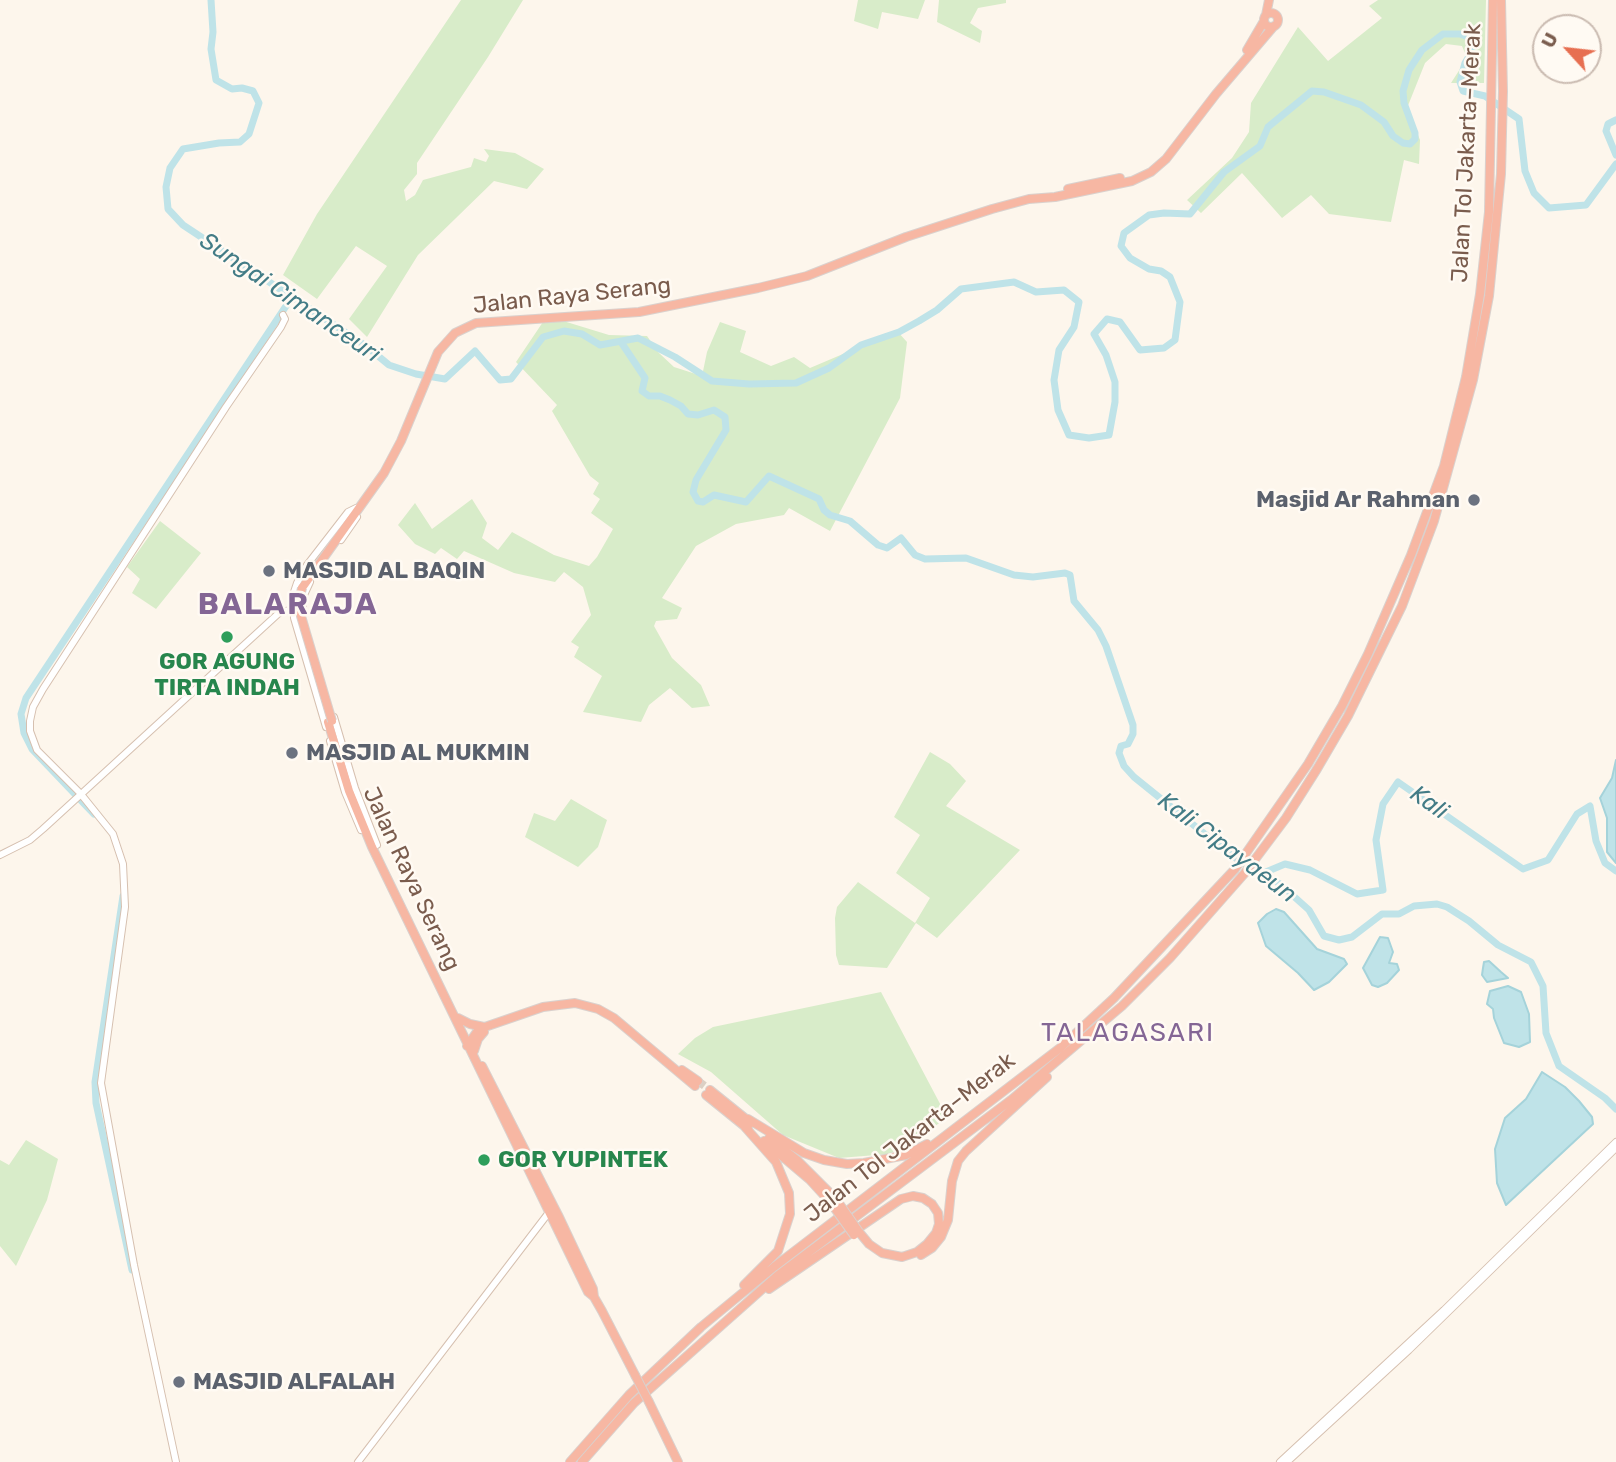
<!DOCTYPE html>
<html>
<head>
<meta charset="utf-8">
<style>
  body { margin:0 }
  #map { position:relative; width:1616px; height:1462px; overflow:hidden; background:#fdf6ec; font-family:Rubik,sans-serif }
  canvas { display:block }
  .north { position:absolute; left:1532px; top:14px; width:70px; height:70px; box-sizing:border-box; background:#fffaf3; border:2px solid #cabbb1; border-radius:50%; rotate:297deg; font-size:19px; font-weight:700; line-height:28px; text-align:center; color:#7a5c4d }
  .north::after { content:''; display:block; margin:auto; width:24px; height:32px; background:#e76f51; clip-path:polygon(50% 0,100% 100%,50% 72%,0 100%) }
</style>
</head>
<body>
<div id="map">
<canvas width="1616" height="1462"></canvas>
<div class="north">U</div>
</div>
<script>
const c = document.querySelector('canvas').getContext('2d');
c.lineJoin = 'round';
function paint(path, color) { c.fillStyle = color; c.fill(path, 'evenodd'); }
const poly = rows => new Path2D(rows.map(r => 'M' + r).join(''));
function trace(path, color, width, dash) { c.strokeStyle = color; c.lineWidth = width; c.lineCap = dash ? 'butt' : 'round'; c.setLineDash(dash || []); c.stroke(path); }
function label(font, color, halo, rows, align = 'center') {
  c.font = font + ' Rubik,sans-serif'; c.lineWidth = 5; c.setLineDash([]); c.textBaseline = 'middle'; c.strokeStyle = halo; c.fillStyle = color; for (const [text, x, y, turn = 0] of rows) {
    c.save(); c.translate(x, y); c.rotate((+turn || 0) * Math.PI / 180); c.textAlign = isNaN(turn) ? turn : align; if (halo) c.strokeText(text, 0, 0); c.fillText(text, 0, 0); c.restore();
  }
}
paint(poly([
  [461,0,523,0,488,57,417,163,417,174,404,190,406,201,415,195,423,180,471,167,474,158,486,162,489,156,484,149,515,153,544,169,527,189,494,181,418,255,367,337,349,319,387,266,356,246,317,299,283,275,317,214],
  [858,0,925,0,918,19,882,12,878,29,854,21],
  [939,0,1006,0,1006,3,978,8,970,23,982,31,980,43,937,22],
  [1378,0,1486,0,1484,83,1451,83,1467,58,1462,46,1446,44,1425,63,1407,108,1420,140,1419,164,1404,160,1391,222,1329,214,1311,195,1282,218,1242,173,1201,213,1187,200,1232,158,1249,132,1251,103,1298,27,1328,61,1382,18,1369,6],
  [547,316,609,335,647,336,659,353,674,367,702,376,707,352,720,322,746,331,740,352,771,366,794,357,810,368,897,331,907,342,900,398,830,531,789,508,784,515,736,524,696,546,662,598,682,608,677,619,656,621,654,626,672,658,701,685,710,706,692,708,670,688,649,705,641,722,583,712,602,676,574,657,579,647,571,642,591,615,583,587,564,572,555,582,514,573,464,551,457,559,441,548,435,554,415,544,398,525,415,503,432,529,472,499,487,523,482,538,498,550,512,532,554,555,589,566,597,557,613,529,591,513,600,499,593,494,599,483,590,476,552,411,557,405,516,362],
  [160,521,201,553,156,609,132,593,140,579,127,567],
  [930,752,950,764,966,781,946,806,1020,850,937,938,916,923,887,968,839,965,836,955,835,918,837,907,858,882,915,923,930,898,896,873,920,835,894,817],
  [571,799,607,820,598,847,578,867,525,837,534,813,555,821],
  [881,992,947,1117,917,1140,889,1154,839,1158,783,1135,711,1072,678,1054,695,1038,713,1027],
  [26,1140,58,1159,47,1200,16,1266,0,1246,0,1160,9,1165]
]), '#d8ecc9');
const water = poly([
  [1616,760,1616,863,1607,852,1607,818,1600,798,1612,778,1616,760],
  [1276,909,1284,912,1317,949,1344,959,1347,964,1329,982,1314,990,1298,973,1266,946,1258,923,1267,914,1276,909],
  [1380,937,1388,938,1393,952,1389,963,1397,964,1399,970,1387,983,1378,987,1372,985,1363,968,1380,937],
  [1489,961,1501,972,1508,978,1487,982,1482,975,1483,968,1484,962,1489,961],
  [1508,986,1521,992,1529,1014,1530,1042,1519,1047,1504,1043,1494,1018,1493,1009,1487,1004,1490,991,1508,986],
  [1542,1072,1565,1087,1579,1101,1592,1117,1593,1124,1506,1205,1497,1183,1495,1149,1505,1118,1526,1099,1542,1072]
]);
paint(water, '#bfe3e8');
trace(water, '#a5d3da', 2);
trace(poly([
  [211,0,213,32,211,49,216,80,232,89,242,88,253,91,259,103,249,134,240,142,219,143,183,149,170,168,166,187,168,209,183,225,366,346,389,365,416,374,445,379,475,351,500,380,511,379,543,337,564,331,582,334,600,345,638,338,675,357,712,381,749,384,796,383,829,368,861,345,899,332,919,321,937,310,961,289,1014,282,1036,292,1064,290,1079,302,1074,327,1059,350,1054,380,1058,410,1069,435,1089,438,1109,435,1115,402,1115,382,1106,355,1094,334,1107,319,1120,322,1140,350,1164,348,1175,340,1180,302,1170,277,1161,271,1149,269,1130,258,1121,246,1124,233,1149,215,1164,213,1190,214,1224,172,1260,146,1268,127,1312,91,1324,92,1361,105,1384,122,1393,136,1403,143,1410,144,1415,139,1415,133,1404,103,1403,91,1409,70,1422,50,1443,34,1460,34,1471,38,1472,43,1471,53,1465,63,1460,82,1463,91,1485,96,1519,119,1525,171,1534,193,1549,208,1586,205,1616,164],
  [1616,120,1608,124,1606,131,1616,155],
  [621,342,645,378,642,391,649,396,660,396,670,400,681,406,688,414,698,415,714,410,725,417,726,430,696,480,693,492,698,501,703,502,714,495,746,502,769,476,819,499,824,510,830,515,850,521,878,545,887,548,901,538,915,555,925,559,966,558,1014,575,1033,577,1065,573,1070,575,1074,601,1098,630,1106,646,1133,725,1133,734,1128,744,1121,746,1119,753,1124,766,1134,777,1232,856,1280,884,1309,910,1324,936,1339,940,1352,937,1382,914,1399,914,1414,906,1437,904,1447,907,1469,921,1498,945,1531,962,1543,986,1546,1033,1559,1066,1605,1098,1616,1109],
  [94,814,32,749,24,733,21,714,26,698,292,297],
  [1261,874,1285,864,1310,870,1357,894,1383,890,1376,840,1383,804,1398,782,1523,869,1548,860,1577,814,1590,806,1596,841,1605,863,1616,871],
  [123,896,95,1082,96,1103,132,1270]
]), '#bfe3e8', 7);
trace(poly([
  [698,1081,710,1090]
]), '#dcd0c4', 8, [8, 4]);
const secondary = poly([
  [341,540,357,517],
  [303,605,304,595,310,582],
  [334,717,355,788,377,845],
  [326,727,294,618,293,595,297,583,307,565,348,512,356,508],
  [330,741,345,792,361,830],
  [0,855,30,840,43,829,279,613,293,609,302,610],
  [176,1462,134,1265,101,1083,125,907,123,864,113,834,80,793,37,750,30,731,30,721,33,707,43,689,226,407,281,327,285,319,283,315],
  [358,1462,550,1211],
  [1280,1462,1444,1310,1616,1142],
  [1287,1462,1409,1350,1616,1148]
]);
const highway = poly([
  '1264 20a7 7 0 1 1 14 0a7 7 0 1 1-14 0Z',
  [1266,15,1269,0],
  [1247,50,1264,21],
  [1068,189,1120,178],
  [302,588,384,473,401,441,438,352,455,333,476,323,639,312,758,288,807,276,906,237,992,209,1029,199,1055,197,1132,181,1151,172,1166,159,1216,94,1274,26],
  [328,722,349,791,372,847,588,1292,594,1297,602,1311,635,1375],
  [458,1018,470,1024,484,1027],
  [467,1046,479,1029,543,1007,575,1003,598,1009,614,1018,695,1086],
  [474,1051,478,1039,484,1032],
  [482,1066,558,1215,593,1289,594,1297],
  [682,1070,698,1081],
  [710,1090,751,1123],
  [706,1095,748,1129],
  [748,1119,804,1153,824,1160,847,1164,864,1163,906,1155,927,1144],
  [769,1138,798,1161,836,1199],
  [764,1141,810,1180,831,1203],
  [921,1255,932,1248,941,1237,948,1220,952,1181,958,1161,966,1151,1047,1077],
  [744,1285,778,1251,790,1214,789,1193,776,1162,745,1127],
  [769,1289,901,1199,913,1196,923,1198,932,1204,938,1213,939,1224,936,1233,927,1244,917,1252,902,1257,882,1253,869,1244,859,1232],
  [649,1402,678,1462],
  [570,1462,629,1395,701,1327,774,1267,1060,1048,1114,998,1235,869,1308,764,1342,706,1368,654,1411,555,1444,466,1466,377,1480,294,1489,212,1493,0],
  [582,1462,634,1403,777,1276,1011,1100,1122,1006,1170,958,1244,874,1286,818,1317,769,1348,716,1402,606,1434,521,1473,380,1489,296,1501,174,1503,91,1501,0]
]);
trace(secondary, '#d6c0b0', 8);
trace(highway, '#dad1cd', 10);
trace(secondary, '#fff', 6);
trace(highway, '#f7b7a3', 8);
const highwayBridge = poly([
  [302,588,300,597,301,616,332,721],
  [836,1199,859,1232],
  [831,1203,854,1235],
  [635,1375,649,1402]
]);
trace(highwayBridge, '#dad1cd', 10, []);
trace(highwayBridge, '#f7b7a3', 8);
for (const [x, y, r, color] of [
  [1474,500,7,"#6b7280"],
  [269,571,7,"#6b7280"],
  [227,637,7,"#2e9e5b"],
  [292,753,7,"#6b7280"],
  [484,1160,7,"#2e9e5b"],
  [179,1382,7,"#6b7280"]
]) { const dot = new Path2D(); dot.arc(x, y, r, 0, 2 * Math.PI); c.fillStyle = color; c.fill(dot); trace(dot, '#fffaf3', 2.5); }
label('23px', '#7a5c4d', '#fffaf3', [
  ["Jalan Tol Jakarta–Merak",1467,153,-87],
  ["Jalan Raya Serang",572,296,-6],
  ["Jalan Raya Serang",411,879,65],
  ["Jalan Tol Jakarta–Merak",910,1138,-38]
]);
label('bold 23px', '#5b616d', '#fffaf3', [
  ["Masjid Ar Rahman",1460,500,"right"],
  ["MASJID AL BAQIN",283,571],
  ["MASJID AL MUKMIN",306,753],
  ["MASJID ALFALAH",193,1382]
], 'left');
label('bold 23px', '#27864d', '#fffaf3', [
  ["GOR AGUNG",227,662],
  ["TIRTA INDAH",227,688],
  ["GOR YUPINTEK",498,1160,"left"]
]);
label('italic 24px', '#437c86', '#fffaf3', [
  ["Sungai Cimanceuri",290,298,34],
  ["Kali",1429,803,35],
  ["Kali Cipayaeun",1227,848,37]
]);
c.letterSpacing = '2px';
label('26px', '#846695', '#fffaf3', [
  ["TALAGASARI",1128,1033]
]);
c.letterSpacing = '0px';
c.letterSpacing = '2px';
label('bold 30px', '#846695', '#fffaf3', [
  ["BALARAJA",288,605]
]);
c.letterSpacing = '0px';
</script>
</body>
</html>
